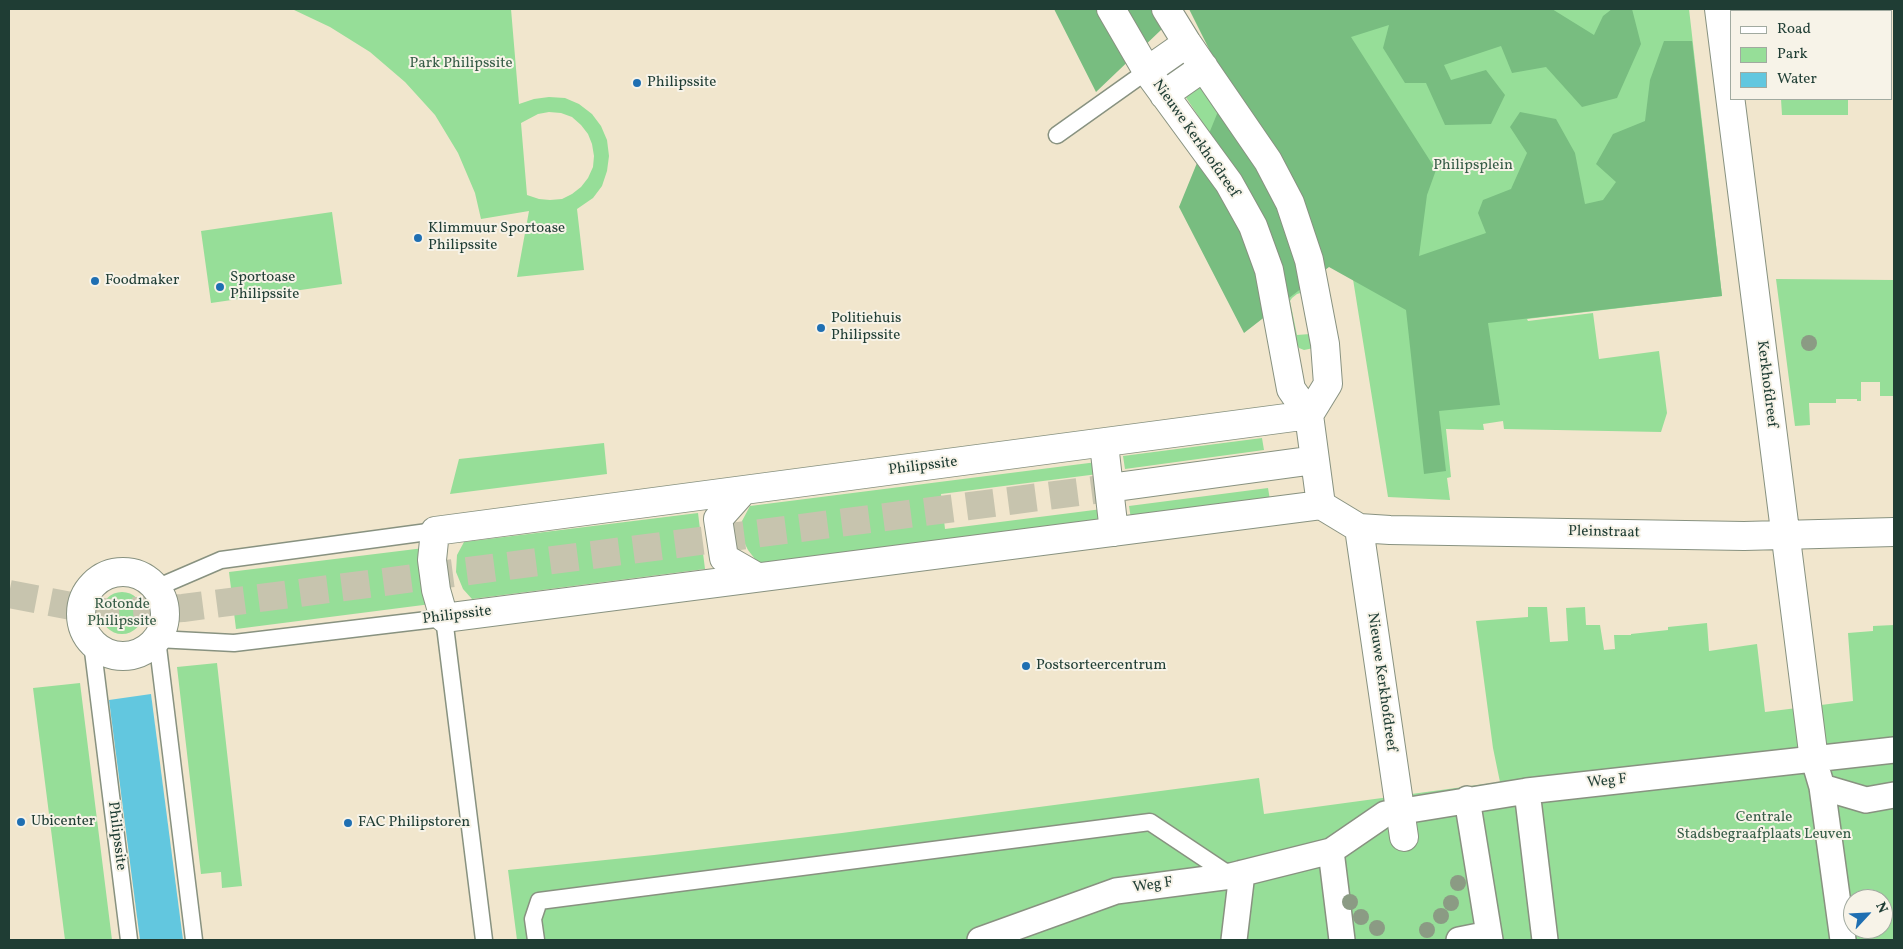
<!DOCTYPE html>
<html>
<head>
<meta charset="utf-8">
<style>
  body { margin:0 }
  #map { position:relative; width:1903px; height:949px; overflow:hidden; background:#f1e6cd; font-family:Vollkorn,serif }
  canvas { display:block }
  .frame { position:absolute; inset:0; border:10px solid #1f3d34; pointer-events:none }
  .legend { position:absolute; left:1730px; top:10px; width:162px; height:90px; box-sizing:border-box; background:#f7f3e8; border:1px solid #a1aaa0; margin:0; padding:6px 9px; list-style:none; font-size:15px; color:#1f3d34 }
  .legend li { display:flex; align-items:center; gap:10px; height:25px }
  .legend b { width:25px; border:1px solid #a1aaa0 }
  .north { position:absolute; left:1843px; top:889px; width:50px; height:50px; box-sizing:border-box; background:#f7f3e8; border:1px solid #a1aaa0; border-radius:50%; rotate:65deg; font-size:14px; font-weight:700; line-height:20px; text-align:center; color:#1f3d34 }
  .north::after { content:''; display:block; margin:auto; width:18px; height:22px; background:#1f6fb2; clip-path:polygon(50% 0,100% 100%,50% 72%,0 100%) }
</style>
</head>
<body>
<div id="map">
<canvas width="1903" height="949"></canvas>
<div class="frame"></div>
<ul class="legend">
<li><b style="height:6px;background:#fff"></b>Road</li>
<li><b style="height:14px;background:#96de98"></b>Park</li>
<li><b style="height:14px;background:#62c7df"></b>Water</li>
</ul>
<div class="north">N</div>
</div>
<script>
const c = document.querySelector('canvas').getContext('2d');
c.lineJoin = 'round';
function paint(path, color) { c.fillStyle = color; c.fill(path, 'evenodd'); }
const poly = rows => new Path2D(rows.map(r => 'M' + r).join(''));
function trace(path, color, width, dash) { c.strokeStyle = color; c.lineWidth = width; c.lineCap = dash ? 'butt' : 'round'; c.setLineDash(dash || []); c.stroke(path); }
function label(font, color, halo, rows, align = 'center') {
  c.font = font + ' Vollkorn,serif'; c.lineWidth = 4; c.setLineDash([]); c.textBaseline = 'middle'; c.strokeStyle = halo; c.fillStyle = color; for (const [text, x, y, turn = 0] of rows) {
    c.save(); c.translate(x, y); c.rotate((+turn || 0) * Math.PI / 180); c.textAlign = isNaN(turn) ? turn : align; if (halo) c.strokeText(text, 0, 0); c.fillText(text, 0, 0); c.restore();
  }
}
paint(poly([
  [292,9,511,9,519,104,534,99,549,97,565,98,579,104,592,114,601,126,607,140,609,156,607,171,602,186,593,198,577,209,584,270,517,277,529,211,481,219,475,193,458,153,435,115,405,82,370,52,330,27],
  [549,112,561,113,572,117,581,125,588,134,592,144,594,156,593,167,588,178,581,187,572,194,562,199,550,200,539,199,527,195,521,123,538,114],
  [1204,9,1689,9,1722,296,1527,319,1528,321,1593,313,1599,359,1659,351,1667,413,1661,432,1504,429,1503,421,1483,424,1484,430,1446,429,1451,477,1447,478,1450,500,1388,497,1352,273],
  [1203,85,1207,91,1308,291,1297,294,1292,298,1290,301,1297,335,1310,334,1313,348,1309,349,1304,350,1299,348,1296,343,1220,149,1185,96,1196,86],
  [1781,99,1848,99,1848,115,1782,115],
  [332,212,342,284,211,303,201,231],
  [1776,279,1894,280,1894,396,1880,396,1880,382,1861,382,1861,401,1857,401,1857,399,1836,399,1836,403,1809,403,1810,425,1795,426],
  [1262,438,1264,450,1125,469,1123,456],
  [604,443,607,474,450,494,459,459],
  [1097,462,1098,474,941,494,945,529,1102,509,1103,519,758,563,748,550,741,536,742,521,750,506],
  [1268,488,1270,500,1131,519,1129,506],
  [698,513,705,569,472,599,463,589,456,572,457,555,464,542],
  [424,548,431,604,236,629,229,572],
  '101 613a21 21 0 1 1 42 0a21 21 0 1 1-42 0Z',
  [1528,607,1547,607,1550,642,1568,641,1566,608,1585,607,1586,625,1600,625,1604,650,1615,649,1614,635,1631,635,1631,634,1668,630,1668,627,1707,623,1709,651,1757,644,1765,712,1853,701,1848,633,1873,631,1873,626,1894,625,1894,940,517,940,508,870,654,855,842,833,1259,778,1264,814,1500,782,1493,748,1476,621,1528,617],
  [1853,899,1883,899,1883,929,1853,929],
  [217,663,242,886,222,888,221,872,201,874,177,667],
  [80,683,112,940,65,940,33,688]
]), '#96de98');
paint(poly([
  [1054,9,1183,9,1096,92],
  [1189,9,1552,9,1594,35,1603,16,1612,9,1632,9,1641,44,1617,98,1582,107,1546,67,1512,73,1501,46,1444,65,1451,80,1486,70,1505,95,1491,124,1445,125,1426,83,1405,83,1383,48,1389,25,1351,37,1436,170,1427,195,1419,256,1486,233,1478,213,1483,200,1511,189,1527,153,1510,127,1520,112,1556,119,1575,153,1585,204,1603,200,1616,182,1596,164,1613,134,1645,121,1650,80,1664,41,1692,41,1722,296,1488,323,1500,405,1439,411,1446,471,1424,474,1406,310,1329,267,1244,333,1179,207,1228,87]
]), '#78bd80');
paint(poly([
  [151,694,183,940,140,940,109,700]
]), '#62c7df');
trace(poly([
  [9,594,108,613,183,608,1109,488]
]), '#c7c4ae', 28, [28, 14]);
const service = poly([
  [1057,135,1147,71],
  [156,588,221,560,435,531],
  [92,643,129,940],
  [194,940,157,639,234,643,444,618,484,940],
  [536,940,533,919,539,901,1150,822,1231,876]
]);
const pedestrian = poly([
  [1814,760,1822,787,1843,940],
  [1822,787,1866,800,1894,795],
  [1527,791,1545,940],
  [1467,799,1490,940],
  [1331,851,1342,940],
  [980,940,1116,891,1231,876,1331,851,1385,814,1527,791,1894,750],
  [1234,940,1242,873],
  [1459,940,1489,934]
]);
const minor = poly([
  [1111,9,1147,71,1229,183,1253,226,1269,270,1291,389,1309,415,1321,505],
  [1166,9,1187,43,1268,161,1290,203,1309,260,1325,344,1328,384,1309,415],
  [1719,9,1814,760],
  [1147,71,1187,43],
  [1164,95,1204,67],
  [1309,415,435,531,432,560,436,590,444,618,1321,505],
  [1104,444,1114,532],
  [1109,488,1315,460],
  [743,491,718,519,724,558,757,577],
  [1321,505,1359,528,1390,530,1744,536,1894,532],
  [1359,528,1404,837],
  '81 614a42 42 0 1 1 84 0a42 42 0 1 1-84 0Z'
]);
trace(service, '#889280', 19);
trace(pedestrian, '#889280', 28);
trace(minor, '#889280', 30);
trace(service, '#fff', 16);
trace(pedestrian, '#fff', 25);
trace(minor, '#fff', 28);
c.fillStyle = '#8b9b84';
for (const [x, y] of [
  [1809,343],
  [1458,883],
  [1350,902],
  [1451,903],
  [1441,916],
  [1361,917],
  [1377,928],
  [1427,930]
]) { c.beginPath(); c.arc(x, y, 8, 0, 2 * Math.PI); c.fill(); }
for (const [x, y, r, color] of [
  [637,83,5,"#1f6fb2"],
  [418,238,5,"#1f6fb2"],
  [95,281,5,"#1f6fb2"],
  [220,287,5,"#1f6fb2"],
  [821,328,5,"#1f6fb2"],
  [1026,666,5,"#1f6fb2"],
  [21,822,5,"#1f6fb2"],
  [348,823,5,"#1f6fb2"]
]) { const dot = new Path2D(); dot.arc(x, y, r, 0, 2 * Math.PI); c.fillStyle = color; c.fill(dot); trace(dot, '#f7f3e8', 2); }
label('15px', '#375d48', '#f7f3e8', [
  ["Park Philipssite",461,64],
  ["Philipsplein",1473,166],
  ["Rotonde",122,605],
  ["Philipssite",122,622],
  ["Centrale",1764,818],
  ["Stadsbegraafplaats Leuven",1764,835]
]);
label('15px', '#1f3d34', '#f7f3e8', [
  ["Philipssite",647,83],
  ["Klimmuur Sportoase",428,229],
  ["Philipssite",428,246],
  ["Sportoase",230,278],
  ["Philipssite",230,295],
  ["Foodmaker",105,281],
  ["Politiehuis",831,319],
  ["Philipssite",831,336],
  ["Postsorteercentrum",1036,666],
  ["Ubicenter",31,822],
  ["FAC Philipstoren",358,823]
], 'left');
label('15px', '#1f3d34', '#f7f3e8', [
  ["Nieuwe Kerkhofdreef",1195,139,55],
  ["Kerkhofdreef",1766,384,83],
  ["Philipssite",923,467,-7],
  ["Pleinstraat",1604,533,1],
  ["Philipssite",457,616,-7],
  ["Nieuwe Kerkhofdreef",1381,682,82],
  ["Weg F",1607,782,-6],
  ["Philipssite",116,836,83],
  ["Weg F",1153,886,-8]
]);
</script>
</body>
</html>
